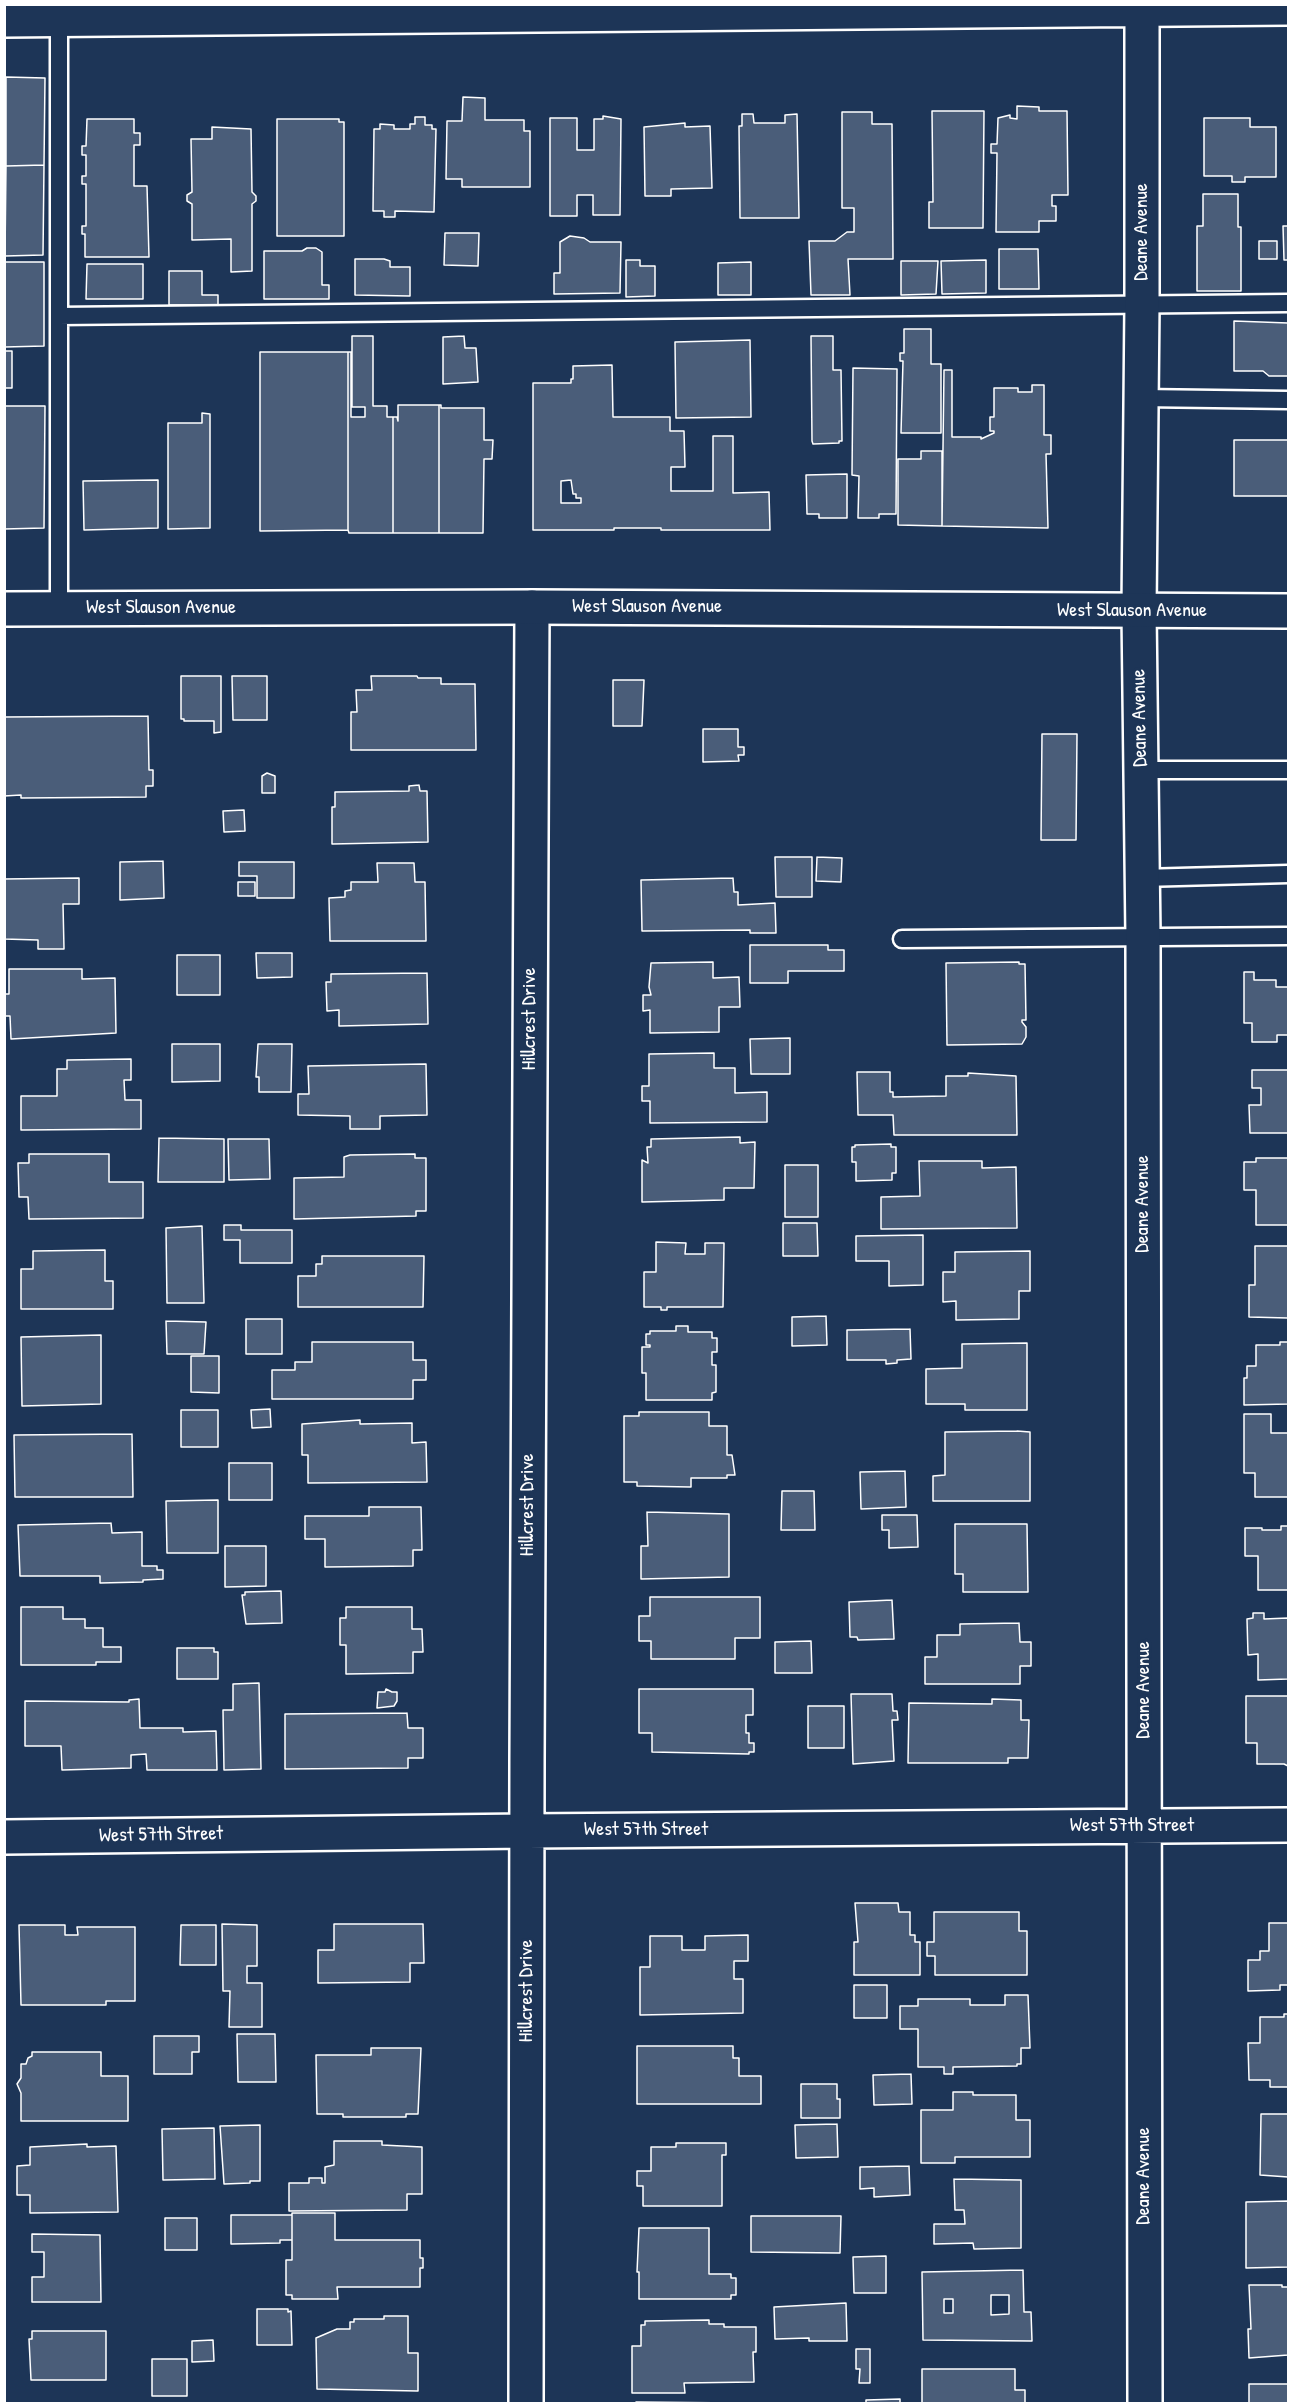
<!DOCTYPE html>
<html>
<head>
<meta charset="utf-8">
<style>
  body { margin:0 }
  #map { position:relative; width:1293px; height:2408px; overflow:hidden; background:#1d3557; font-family:"Patrick Hand",sans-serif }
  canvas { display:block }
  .frame { position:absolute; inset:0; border:6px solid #fff; pointer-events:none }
</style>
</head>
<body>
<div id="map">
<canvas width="1293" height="2408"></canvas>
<div class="frame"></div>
</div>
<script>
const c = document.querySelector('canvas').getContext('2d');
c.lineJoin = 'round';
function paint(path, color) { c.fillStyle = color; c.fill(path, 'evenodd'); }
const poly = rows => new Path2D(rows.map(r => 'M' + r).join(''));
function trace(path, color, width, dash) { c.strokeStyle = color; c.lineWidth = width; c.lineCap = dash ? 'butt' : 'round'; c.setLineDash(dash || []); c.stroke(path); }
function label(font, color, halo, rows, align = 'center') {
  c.font = font + ' "Patrick Hand",sans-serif'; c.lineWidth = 6; c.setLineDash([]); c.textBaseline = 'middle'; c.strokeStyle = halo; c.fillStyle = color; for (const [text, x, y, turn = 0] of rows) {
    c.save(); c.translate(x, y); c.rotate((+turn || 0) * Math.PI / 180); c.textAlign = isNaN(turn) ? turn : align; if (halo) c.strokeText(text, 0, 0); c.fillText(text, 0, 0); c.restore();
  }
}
const building = poly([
  [6,77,45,78,44,165,6,166,6,77],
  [463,97,485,98,485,120,524,120,524,131,530,131,530,187,462,187,462,179,446,179,447,121,462,121,463,97],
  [1017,106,1039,107,1039,111,1067,111,1068,195,1052,195,1052,206,1056,206,1056,221,1039,221,1039,232,996,232,997,153,991,153,991,144,997,144,998,118,1010,115,1010,118,1017,119,1017,106],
  [932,111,984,111,983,228,929,228,929,202,933,202,932,111],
  [842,112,872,112,872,124,892,124,893,259,848,259,850,295,811,295,809,241,835,241,847,232,854,232,854,208,842,208,842,112],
  [742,114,753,114,754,123,785,123,785,115,797,114,799,218,740,218,739,126,742,126,742,114],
  [603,116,621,119,620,215,593,215,593,195,577,195,577,216,550,216,550,118,577,118,577,150,594,150,594,119,603,119,603,116],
  [415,117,425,117,425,125,432,125,432,129,436,129,434,212,395,211,395,217,384,217,384,211,373,211,374,129,380,129,380,124,394,125,394,129,410,129,410,124,415,124,415,117],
  [1204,118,1250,118,1250,127,1276,127,1276,177,1245,177,1245,182,1232,182,1232,176,1204,176,1204,118],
  [87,119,134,119,134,133,140,133,140,145,134,145,134,186,147,186,149,257,85,257,85,234,82,234,82,226,86,226,86,184,82,184,82,176,86,176,86,155,82,155,82,146,86,146,87,119],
  [277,119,339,119,339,122,344,122,344,236,277,236,277,119],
  [685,123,685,127,710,126,712,188,671,189,671,196,645,196,644,127,685,123],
  [212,127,251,129,252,192,256,196,256,201,252,204,252,271,231,272,231,239,192,240,192,204,187,201,187,195,192,192,191,139,212,139,212,127],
  [44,165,43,255,5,256,6,166,44,165],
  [1203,194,1238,194,1238,227,1241,227,1241,291,1197,291,1197,226,1203,226,1203,194],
  [1283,226,1288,226,1288,260,1284,260,1283,226],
  [445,233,479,233,478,266,444,265,445,233],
  [570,236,584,238,590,242,621,242,620,293,554,294,554,273,560,273,560,242,570,236],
  [1259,241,1277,241,1277,259,1259,259,1259,241],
  [307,248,316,248,322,252,322,285,329,285,329,299,264,299,264,251,302,251,307,248],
  [999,249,1038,249,1039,289,999,289,999,249],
  [355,259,384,259,390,261,390,267,410,267,410,296,355,295,355,259],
  [626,260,640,260,640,266,655,266,655,296,626,297,626,260],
  [986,260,986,293,942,294,941,261,986,260],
  [901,261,938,261,936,294,901,295,901,261],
  [5,262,44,262,44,346,5,347,5,262],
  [751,262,751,295,718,295,718,263,751,262],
  [87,264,143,264,143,299,86,299,87,264],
  [169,271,202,271,202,295,218,295,218,305,169,305,169,271],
  [1234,321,1288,323,1288,376,1269,376,1263,371,1234,371,1234,321],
  [904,329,931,329,931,364,941,364,941,433,901,433,903,361,900,361,900,353,904,353,904,329],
  [352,336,373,336,373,406,387,406,387,417,393,417,393,533,349,533,348,530,348,352,351,352,351,417,365,417,365,407,352,407,352,336],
  [464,336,465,348,476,348,478,382,443,384,443,337,464,336],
  [811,336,833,336,833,370,841,370,842,441,839,441,839,443,813,444,812,441,811,336],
  [750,340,751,417,676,418,675,342,750,340],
  [4,351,12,351,12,388,5,388,5,406,45,406,44,528,4,529,4,351],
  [260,352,348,352,348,530,260,531,260,352],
  [612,365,613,417,670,417,670,431,684,431,685,467,671,467,671,491,713,491,713,436,733,436,733,493,769,492,770,530,661,530,661,528,614,528,614,530,533,530,533,383,571,383,571,379,573,379,573,366,612,365],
  [571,480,573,494,576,494,576,498,581,498,581,503,561,503,561,481,571,480],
  [853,368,897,369,896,514,879,514,879,518,858,518,859,476,852,475,853,368],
  [944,370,952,370,952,437,981,437,981,439,994,433,994,431,990,431,990,417,994,417,994,388,1018,388,1018,392,1032,392,1032,385,1044,385,1044,435,1051,435,1051,454,1046,454,1048,528,942,526,944,370],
  [398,405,439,405,439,533,393,533,393,417,397,417,398,421,398,405],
  [439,405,441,405,441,408,484,408,484,440,493,440,492,459,484,459,483,533,439,533,439,405],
  [202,413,210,414,210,528,168,529,168,423,202,423,202,413],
  [1234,440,1288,440,1288,496,1234,496,1234,440],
  [921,451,942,451,942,526,898,525,898,459,921,459,921,451],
  [847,474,847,518,819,518,819,514,807,514,806,475,847,474],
  [158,480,158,528,84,530,83,481,158,480],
  [181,676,221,676,221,732,214,733,214,721,184,721,184,719,181,719,181,676],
  [232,676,267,676,267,720,233,720,232,676],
  [371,676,417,676,418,678,441,678,441,684,475,684,476,750,351,750,351,712,357,712,356,690,372,690,371,676],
  [613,680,644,680,642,726,613,726,613,680],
  [148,716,149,770,153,770,153,786,146,786,146,797,21,798,21,795,4,796,4,717,148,716],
  [703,729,738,729,738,747,744,747,744,755,738,755,739,761,703,762,703,729],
  [1042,734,1077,734,1076,840,1041,840,1042,734],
  [267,773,275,776,275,793,262,793,262,776,267,773],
  [419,785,420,791,427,791,428,842,332,844,332,807,335,807,335,792,409,791,409,786,419,785],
  [244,810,245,831,224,832,223,811,244,810],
  [775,857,812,857,812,897,776,897,775,857],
  [817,857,842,858,841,882,816,881,817,857],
  [163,861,164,898,120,900,120,862,163,861],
  [239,862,294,862,294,898,257,898,257,876,239,876,239,862],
  [377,863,414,863,415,882,425,882,426,941,330,941,329,898,345,897,345,891,351,890,351,882,378,882,377,863],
  [79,878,79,904,63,904,64,949,38,949,38,940,4,939,4,879,79,878],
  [733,878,734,892,738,892,738,905,775,903,776,933,750,933,750,930,642,931,641,880,733,878],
  [238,882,255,882,255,896,238,896,238,882],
  [750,945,828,945,828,950,844,950,844,971,788,971,788,983,750,983,750,945],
  [256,953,292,953,292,977,257,978,256,953],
  [177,955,220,955,220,995,177,995,177,955],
  [713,962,713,978,739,977,740,1007,719,1007,719,1032,650,1033,650,1010,643,1011,643,995,651,995,649,987,651,963,713,962],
  [1019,962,1019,964,1025,964,1026,1020,1022,1020,1022,1022,1026,1027,1026,1037,1022,1044,947,1045,946,963,1019,962],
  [9,969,82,969,82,979,115,978,116,1033,11,1039,10,1016,4,1016,4,994,9,994,9,969],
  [1244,972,1254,972,1254,980,1276,980,1276,987,1288,987,1288,1035,1277,1035,1277,1042,1252,1042,1252,1023,1244,1023,1244,972],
  [427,973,428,1024,339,1026,339,1010,327,1011,326,982,331,982,331,974,427,973],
  [790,1038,790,1074,751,1074,750,1039,790,1038],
  [172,1044,220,1044,220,1081,172,1082,172,1044],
  [258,1044,292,1044,291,1092,259,1092,259,1077,256,1077,258,1044],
  [714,1053,714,1068,735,1068,735,1093,767,1092,767,1122,650,1123,650,1101,642,1101,642,1086,649,1086,649,1054,714,1053],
  [131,1059,131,1080,124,1080,125,1100,141,1100,141,1129,21,1130,21,1096,57,1096,57,1069,67,1069,67,1060,131,1059],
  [426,1064,427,1115,380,1116,380,1129,350,1129,350,1116,298,1115,298,1094,309,1094,308,1066,426,1064],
  [1252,1070,1288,1070,1288,1133,1250,1133,1249,1105,1261,1105,1261,1088,1252,1088,1252,1070],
  [857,1072,890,1072,890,1092,893,1092,893,1097,946,1096,946,1076,968,1076,968,1073,1016,1076,1017,1135,894,1135,893,1115,858,1115,857,1072],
  [740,1137,740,1143,755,1142,754,1188,724,1188,724,1200,642,1202,642,1160,648,1163,647,1147,651,1147,651,1139,740,1137],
  [159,1138,224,1139,224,1182,158,1182,159,1138],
  [228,1139,269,1139,270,1179,229,1180,228,1139],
  [891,1144,891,1147,896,1147,896,1173,892,1173,892,1180,856,1181,856,1162,852,1162,852,1147,855,1147,855,1145,891,1144],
  [29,1154,109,1154,109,1182,143,1182,143,1218,29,1219,28,1197,19,1197,18,1163,29,1163,29,1154],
  [415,1154,415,1158,426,1158,426,1211,416,1211,416,1216,294,1219,294,1178,344,1177,344,1157,350,1155,415,1154],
  [1256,1158,1288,1158,1288,1225,1256,1225,1256,1190,1244,1190,1244,1162,1256,1162,1256,1158],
  [919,1161,982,1161,982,1168,1016,1167,1017,1228,881,1229,881,1197,920,1196,919,1161],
  [785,1165,818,1165,818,1217,785,1217,785,1165],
  [783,1223,817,1223,818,1256,783,1256,783,1223],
  [224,1225,241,1225,241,1230,292,1230,292,1263,240,1263,240,1240,224,1240,224,1225],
  [202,1226,204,1303,167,1303,166,1228,202,1226],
  [923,1235,923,1285,889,1286,889,1261,856,1261,856,1236,923,1235],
  [656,1242,686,1243,685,1254,705,1254,705,1243,724,1243,723,1307,667,1307,667,1310,661,1310,661,1307,644,1307,644,1272,656,1272,656,1242],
  [1255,1246,1288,1246,1288,1318,1249,1317,1249,1285,1255,1285,1255,1246],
  [105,1250,105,1281,113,1281,113,1309,21,1309,21,1269,33,1269,33,1251,105,1250],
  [1030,1251,1030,1291,1019,1291,1019,1319,956,1320,956,1301,943,1302,943,1272,955,1272,955,1252,1030,1251],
  [322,1256,424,1256,423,1307,298,1307,298,1276,316,1276,316,1264,322,1264,322,1256],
  [826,1316,827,1345,792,1346,792,1317,826,1316],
  [246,1319,282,1319,282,1354,246,1354,246,1319],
  [166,1321,206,1322,204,1354,167,1354,166,1321],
  [676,1326,688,1326,688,1332,712,1332,712,1338,717,1338,717,1352,712,1352,712,1365,716,1365,716,1392,712,1393,712,1400,646,1400,646,1373,642,1373,642,1347,650,1347,650,1345,646,1345,646,1334,650,1334,650,1331,676,1331,676,1326],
  [910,1329,911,1359,897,1360,897,1363,886,1364,886,1360,847,1360,847,1330,910,1329],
  [101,1335,101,1404,22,1406,21,1337,101,1335],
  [312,1342,413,1342,413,1360,426,1360,426,1380,413,1380,413,1399,272,1399,272,1370,295,1370,295,1362,312,1362,312,1342],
  [1280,1342,1288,1342,1288,1404,1244,1405,1244,1378,1247,1378,1247,1366,1256,1366,1256,1345,1280,1345,1280,1342],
  [1027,1343,1027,1410,965,1410,965,1404,926,1404,926,1369,962,1368,962,1344,1027,1343],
  [191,1356,219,1356,219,1393,191,1392,191,1356],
  [270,1409,271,1427,252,1428,251,1410,270,1409],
  [181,1410,218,1410,218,1447,181,1447,181,1410],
  [639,1412,709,1412,709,1426,727,1426,727,1455,732,1455,735,1475,727,1475,727,1478,691,1478,691,1487,637,1486,637,1482,624,1482,624,1416,639,1416,639,1412],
  [1244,1414,1271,1414,1271,1433,1288,1433,1288,1497,1255,1497,1255,1473,1244,1473,1244,1414],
  [360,1420,360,1424,412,1423,412,1443,426,1442,427,1482,308,1483,308,1455,302,1455,302,1424,360,1420],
  [1017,1431,1030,1432,1030,1501,933,1501,933,1476,945,1475,945,1432,1017,1431],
  [132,1434,133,1497,15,1497,14,1435,132,1434],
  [229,1463,272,1463,272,1500,229,1500,229,1463],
  [905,1471,906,1507,861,1509,860,1472,905,1471],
  [782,1491,814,1491,815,1530,781,1530,782,1491],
  [218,1500,218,1553,167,1553,166,1501,218,1500],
  [369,1507,421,1507,422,1550,413,1550,413,1566,325,1567,325,1539,305,1539,305,1516,369,1516,369,1507],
  [647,1512,729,1514,729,1577,641,1579,641,1546,648,1546,647,1512],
  [882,1515,917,1515,918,1547,889,1548,889,1530,882,1530,882,1515],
  [111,1523,112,1533,142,1532,142,1566,157,1566,157,1570,163,1570,163,1579,143,1580,143,1582,100,1583,100,1576,20,1576,18,1525,111,1523],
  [955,1524,1027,1524,1028,1592,963,1592,963,1574,955,1574,955,1524],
  [1281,1526,1288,1526,1288,1590,1258,1590,1258,1556,1245,1556,1245,1528,1262,1528,1262,1530,1281,1530,1281,1526],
  [225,1546,266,1546,266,1586,225,1587,225,1546],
  [281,1591,282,1623,246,1624,242,1595,245,1595,245,1592,281,1591],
  [650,1597,760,1597,760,1638,735,1638,735,1659,651,1659,651,1641,639,1641,639,1616,650,1616,650,1597],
  [892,1600,894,1639,858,1640,857,1637,850,1637,849,1602,892,1600],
  [21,1607,63,1607,63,1619,85,1619,85,1628,103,1628,103,1647,121,1647,121,1662,96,1662,96,1665,21,1665,21,1607],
  [346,1607,412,1607,412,1629,422,1629,423,1652,413,1652,413,1673,346,1674,346,1645,340,1645,340,1618,346,1618,346,1607],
  [1253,1613,1264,1613,1264,1619,1288,1618,1288,1679,1258,1680,1258,1654,1248,1655,1247,1619,1253,1618,1253,1613],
  [1019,1623,1020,1642,1031,1642,1031,1666,1020,1666,1020,1684,925,1684,925,1657,937,1657,937,1635,960,1635,960,1624,1019,1623],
  [811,1641,812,1673,775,1673,775,1642,811,1641],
  [177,1648,214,1648,214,1652,218,1652,218,1679,177,1679,177,1648],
  [259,1683,261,1769,224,1770,223,1710,233,1710,233,1684,259,1683],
  [386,1689,392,1692,397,1692,397,1701,394,1706,377,1708,378,1692,385,1692,386,1689],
  [639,1689,753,1689,753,1715,746,1715,746,1733,749,1733,749,1743,754,1743,754,1752,749,1752,749,1754,652,1752,652,1733,639,1733,639,1689],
  [851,1694,892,1694,893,1711,897,1711,898,1720,892,1720,894,1761,853,1764,851,1694],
  [1246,1696,1288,1696,1288,1766,1284,1764,1257,1764,1257,1743,1246,1743,1246,1696],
  [139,1699,140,1728,183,1728,183,1732,216,1731,217,1770,147,1770,146,1754,131,1755,131,1768,62,1770,61,1746,25,1746,25,1701,129,1702,129,1700,139,1699],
  [992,1699,1021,1700,1021,1720,1029,1720,1028,1758,1008,1758,1008,1763,908,1763,909,1703,992,1704,992,1699],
  [808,1706,844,1706,844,1748,808,1748,808,1706],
  [407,1713,408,1728,423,1728,423,1758,408,1758,408,1768,285,1769,285,1714,407,1713],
  [855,1903,898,1903,899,1912,910,1912,910,1935,915,1935,915,1942,920,1942,920,1975,854,1975,854,1942,858,1942,855,1903],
  [934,1912,1019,1912,1019,1931,1027,1931,1027,1975,935,1975,935,1956,927,1956,927,1942,934,1942,934,1912],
  [1269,1923,1288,1923,1288,1985,1280,1985,1280,1990,1248,1991,1248,1960,1260,1960,1260,1951,1269,1951,1269,1923],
  [222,1924,257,1925,257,1966,247,1966,247,1983,262,1983,262,2027,229,2027,230,1991,223,1991,222,1924],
  [334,1924,423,1924,424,1963,410,1963,410,1982,318,1983,318,1950,334,1950,334,1924],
  [19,1925,65,1925,65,1935,78,1935,77,1927,135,1927,135,2001,106,2001,106,2005,21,2005,19,1925],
  [181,1925,216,1925,216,1965,180,1965,181,1925],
  [748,1935,748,1961,734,1961,734,1979,743,1979,743,2013,640,2015,640,1967,650,1967,650,1936,682,1936,682,1950,705,1950,705,1936,748,1935],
  [854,1985,887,1985,887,2018,854,2018,854,1985],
  [1005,1995,1028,1995,1030,2048,1021,2048,1021,2064,1017,2064,1017,2066,953,2067,953,2074,944,2074,944,2067,918,2067,918,2029,900,2029,900,2006,918,2006,918,1999,970,1999,970,2005,1005,2005,1005,1995],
  [1284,2014,1288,2014,1288,2087,1270,2087,1270,2080,1249,2080,1248,2043,1260,2043,1260,2017,1284,2017,1284,2014],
  [237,2034,275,2034,276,2082,238,2082,237,2034],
  [154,2036,199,2036,199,2052,192,2052,192,2074,154,2074,154,2036],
  [637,2046,733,2046,733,2058,739,2058,739,2076,761,2076,761,2104,637,2104,637,2046],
  [371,2048,421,2048,418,2114,406,2114,406,2117,343,2117,343,2114,317,2114,316,2055,371,2055,371,2048],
  [32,2052,101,2052,101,2076,128,2076,128,2121,21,2121,21,2093,17,2084,21,2078,21,2064,26,2064,28,2058,32,2056,32,2052],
  [911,2074,912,2104,874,2105,873,2075,911,2074],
  [801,2084,837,2084,837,2099,840,2099,840,2118,801,2118,801,2084],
  [953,2092,973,2092,973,2095,1016,2095,1016,2120,1030,2120,1030,2157,955,2157,955,2163,921,2163,921,2110,953,2110,953,2092],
  [1261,2114,1288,2114,1288,2177,1260,2175,1261,2114],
  [837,2124,838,2157,796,2158,795,2125,837,2124],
  [260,2125,260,2181,250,2181,250,2183,224,2184,220,2126,260,2125],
  [214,2128,215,2179,163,2180,162,2129,214,2128],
  [334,2141,382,2141,382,2145,422,2147,422,2194,407,2194,407,2210,289,2211,289,2183,309,2183,309,2178,322,2178,322,2183,325,2183,325,2167,334,2165,334,2141],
  [676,2143,726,2143,726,2155,722,2155,722,2206,643,2206,643,2186,637,2186,637,2171,651,2171,651,2147,676,2147,676,2143],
  [87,2144,87,2147,116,2146,118,2212,30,2213,30,2195,17,2195,17,2166,30,2165,30,2147,87,2144],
  [909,2166,910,2195,874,2197,874,2188,860,2189,860,2167,909,2166],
  [954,2179,1021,2180,1021,2248,974,2249,973,2243,934,2244,934,2224,965,2224,964,2210,955,2210,954,2179],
  [1288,2201,1288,2267,1246,2268,1246,2202,1288,2201],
  [292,2213,335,2213,335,2240,420,2240,420,2258,423,2258,423,2268,420,2268,420,2287,337,2287,338,2299,292,2299,292,2295,286,2295,286,2260,292,2260,292,2213],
  [231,2215,292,2215,292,2240,280,2240,280,2243,231,2244,231,2215],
  [751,2216,841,2216,840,2253,751,2252,751,2216],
  [165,2218,197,2218,197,2250,165,2250,165,2218],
  [639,2228,709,2228,709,2274,731,2274,731,2278,736,2278,736,2295,731,2295,731,2299,639,2299,639,2272,637,2272,639,2228],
  [32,2234,100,2235,101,2302,32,2302,32,2277,44,2277,44,2252,32,2252,32,2234],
  [886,2256,886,2293,854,2293,853,2257,886,2256],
  [1023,2270,1024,2312,1031,2312,1032,2341,923,2340,922,2272,1023,2270],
  [991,2295,1009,2295,1009,2314,991,2315,991,2295],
  [944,2299,953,2299,953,2313,944,2313,944,2299],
  [1249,2285,1282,2285,1282,2287,1288,2287,1288,2355,1249,2358,1248,2329,1251,2329,1249,2285],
  [846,2303,847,2341,809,2341,809,2338,775,2339,774,2307,846,2303],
  [257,2309,288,2309,288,2312,291,2311,292,2345,257,2345,257,2309],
  [384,2316,408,2316,408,2353,418,2353,418,2391,317,2389,316,2338,337,2329,350,2329,350,2322,354,2322,354,2319,384,2319,384,2316],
  [709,2320,709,2324,724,2324,724,2327,756,2327,756,2352,753,2352,754,2382,684,2383,685,2393,632,2393,632,2346,641,2346,641,2325,645,2325,645,2321,709,2320],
  [32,2331,106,2331,106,2380,31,2380,29,2339,32,2339,32,2331],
  [213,2340,214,2361,192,2362,192,2341,213,2340],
  [856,2349,870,2349,870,2383,859,2383,860,2369,856,2369,856,2349],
  [152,2359,187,2359,187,2396,152,2396,152,2359],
  [922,2369,1015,2369,1015,2390,1025,2390,1025,2404,922,2404,922,2369],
  [1249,2384,1288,2384,1288,2404,1249,2404,1249,2384],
  [900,2399,900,2404,866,2404,866,2400,900,2399],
  [636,2402,738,2403,636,2404,636,2402]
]);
paint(building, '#4a5d79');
trace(building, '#fff', 1.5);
const lane = poly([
  [59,16,59,609],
  [59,316,1288,303],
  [1141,398,1288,400],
  [1140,770,1288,770],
  [1142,878,1288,874],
  [902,939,1288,936]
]);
const street = poly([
  [1142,4,1142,303,1139,611,1143,937,1145,2404],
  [4,20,1288,8],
  [4,1837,527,1831,1288,1825],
  [526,2404,527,1760,532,607]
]);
const primary = poly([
  [4,609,532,607,1288,611]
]);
trace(lane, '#fff', 21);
trace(street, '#fff', 38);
trace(primary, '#fff', 38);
trace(lane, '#1d3557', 16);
trace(street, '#1d3557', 33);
trace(primary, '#1d3557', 33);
label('20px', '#fff', '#1d3557', [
  ["Deane Avenue",1142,232,-90],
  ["West Slauson Avenue",647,607],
  ["West Slauson Avenue",161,608],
  ["West Slauson Avenue",1132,611],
  ["Deane Avenue",1140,718,-91],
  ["Hillcrest Drive",530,1019,-90],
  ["Deane Avenue",1143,1204,-90],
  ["Hillcrest Drive",528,1505,-90],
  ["Deane Avenue",1144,1690,-90],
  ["West 57th Street",1132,1826],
  ["West 57th Street",646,1830],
  ["West 57th Street",161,1835,-1],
  ["Hillcrest Drive",527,1991,-90],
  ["Deane Avenue",1144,2176,-90]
]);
</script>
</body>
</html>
